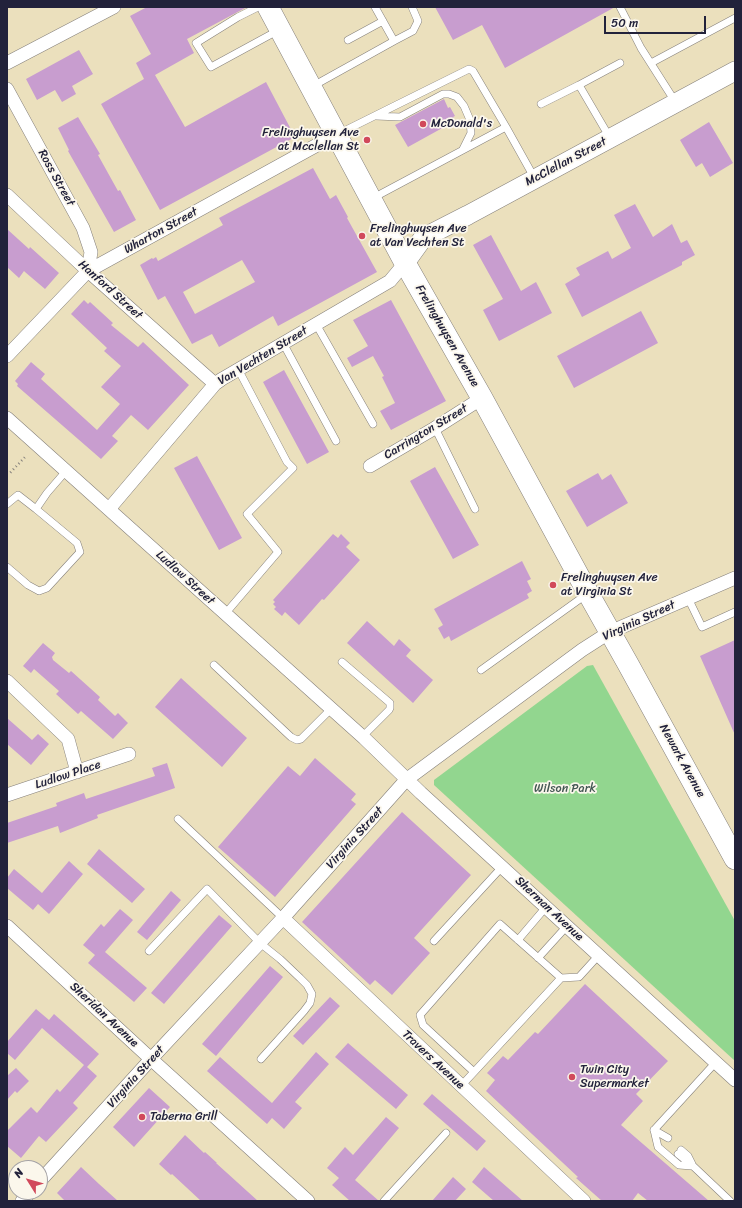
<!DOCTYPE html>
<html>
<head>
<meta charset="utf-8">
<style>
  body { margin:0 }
  #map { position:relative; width:742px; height:1208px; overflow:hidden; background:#ebe0bd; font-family:Sriracha,sans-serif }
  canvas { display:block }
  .frame { position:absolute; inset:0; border:8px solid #22223b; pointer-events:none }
  .north { position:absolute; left:8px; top:1160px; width:40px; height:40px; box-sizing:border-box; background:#fbf7ec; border:1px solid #a4a2a5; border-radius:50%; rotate:307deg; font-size:11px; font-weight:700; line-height:16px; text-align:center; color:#22223b }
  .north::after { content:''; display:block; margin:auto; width:14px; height:18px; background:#d1495b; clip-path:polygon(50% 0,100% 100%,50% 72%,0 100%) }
  .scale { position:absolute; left:604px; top:16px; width:102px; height:18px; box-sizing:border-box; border:2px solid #22223b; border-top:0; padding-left:5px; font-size:12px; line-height:14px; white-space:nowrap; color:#22223b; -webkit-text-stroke:3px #fbf7ec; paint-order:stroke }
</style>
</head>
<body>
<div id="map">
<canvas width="742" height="1208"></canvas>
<div class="frame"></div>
<div class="north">N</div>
<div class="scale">50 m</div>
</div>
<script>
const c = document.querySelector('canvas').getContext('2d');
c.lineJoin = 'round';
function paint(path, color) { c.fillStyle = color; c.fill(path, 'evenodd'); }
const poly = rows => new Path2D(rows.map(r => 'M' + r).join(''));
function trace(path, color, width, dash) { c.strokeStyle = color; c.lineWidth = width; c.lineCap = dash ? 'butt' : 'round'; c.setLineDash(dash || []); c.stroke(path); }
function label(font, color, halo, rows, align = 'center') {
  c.font = font + ' Sriracha,sans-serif'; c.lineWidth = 3.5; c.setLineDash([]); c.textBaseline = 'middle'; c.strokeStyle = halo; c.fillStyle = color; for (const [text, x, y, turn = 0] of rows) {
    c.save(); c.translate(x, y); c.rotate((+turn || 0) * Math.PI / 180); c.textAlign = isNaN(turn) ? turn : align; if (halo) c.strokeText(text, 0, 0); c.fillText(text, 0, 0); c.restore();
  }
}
paint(poly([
  [593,665,735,921,735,1061,434,785,434,780,587,666]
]), '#92d68f');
paint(poly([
  [147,7,247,7,187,39,194,53,155,75,185,127,266,82,295,137,160,210,101,104,144,79,136,63,151,54,130,16],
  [435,7,615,7,505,68,482,25,453,40],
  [79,50,93,74,72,86,76,94,62,102,55,90,37,100,26,79],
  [444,99,448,108,450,107,455,116,453,117,455,121,408,147,395,125],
  [78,117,100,154,98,155,118,191,120,190,136,220,114,232,68,151,69,150,58,128],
  [709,122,733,163,710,177,702,163,696,167,680,140],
  [313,168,330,199,336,195,348,217,347,218,377,272,278,326,273,316,219,347,212,334,192,344,165,296,158,300,140,265,152,258,153,259,156,257,158,261,223,225,219,218],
  [242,260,255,282,195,314,183,292],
  [635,204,653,237,672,224,681,243,687,240,695,255,682,262,682,265,582,317,565,284,580,275,576,268,608,251,612,259,631,248,614,215],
  [7,229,29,249,30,247,59,273,45,289,25,272,24,271,19,278,7,267],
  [491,235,521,291,536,282,552,313,499,341,483,310,503,299,473,245],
  [84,300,88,304,90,302,113,323,111,325,138,347,143,342,189,385,148,430,131,415,112,436,118,441,101,459,17,386,18,384,15,381,31,362,45,374,41,379,97,430,120,404,101,387,121,366,104,351,107,348,71,314],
  [391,300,446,401,391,430,380,411,395,403,382,377,384,376,373,356,352,367,347,358,368,346,353,320],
  [641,311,658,343,574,388,557,356],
  [284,370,329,452,307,464,263,382],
  [197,456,242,538,219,550,174,468],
  [435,467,479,545,453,559,410,481],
  [598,473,602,480,611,474,628,503,587,527,566,491],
  [333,534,338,538,341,534,350,543,346,547,360,560,324,600,322,599,299,625,285,612,282,616,274,609,276,607,273,604,275,602,273,600],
  [522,561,531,579,527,581,532,591,527,594,529,598,451,641,449,636,444,639,438,628,443,625,434,609],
  [367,621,394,646,399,639,411,650,406,656,433,680,413,703,347,643],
  [735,640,735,735,700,656],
  [43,643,55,653,52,657,53,660,69,673,71,671,100,697,98,700,115,716,118,713,128,723,113,739,81,711,78,714,56,694,59,691,34,669,31,673,23,666],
  [181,678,247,738,222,767,155,707],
  [7,718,32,740,38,734,49,744,31,765,7,744],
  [315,758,356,794,351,800,356,804,275,897,218,847,288,766,300,776],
  [167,763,175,788,97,815,98,818,60,833,58,826,7,843,7,823,57,806,56,803,84,793,86,799,155,776,152,768],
  [402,812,471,875,414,938,430,953,392,995,375,980,370,985,302,922],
  [99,849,145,889,132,903,87,864],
  [69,861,83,874,49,914,38,904,33,910,7,888,7,878,14,869,42,893],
  [171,891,181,900,147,940,137,932],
  [120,909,133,920,105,952,147,988,134,1002,88,963,95,955,83,945,101,924,104,927],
  [219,915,232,926,164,1004,151,993],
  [270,966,283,977,216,1056,202,1044],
  [585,984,668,1061,636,1094,643,1101,621,1125,709,1201,648,1201,638,1193,632,1201,602,1201,576,1178,578,1177,486,1091,495,1080,487,1073,503,1056,508,1060,535,1032,538,1034],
  [330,997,340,1006,303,1045,293,1036],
  [36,1009,49,1020,54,1014,99,1054,87,1067,97,1076,73,1103,78,1108,46,1142,39,1136,21,1158,7,1146,7,1131,31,1107,37,1113,57,1089,60,1092,84,1065,42,1028,15,1060,7,1053,7,1042],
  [348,1043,408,1095,396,1109,335,1057],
  [316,1052,329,1064,295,1102,302,1108,284,1129,272,1118,267,1124,207,1071,220,1057,272,1103],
  [16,1068,29,1081,17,1093,15,1091,7,1100,7,1076],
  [149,1088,170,1107,134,1147,113,1127],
  [432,1094,486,1141,477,1151,423,1104],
  [386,1117,399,1128,355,1180,379,1201,350,1201,332,1185,339,1178,327,1168,345,1147,353,1155],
  [185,1135,204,1153,205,1152,217,1163,216,1163,258,1201,201,1201,172,1174,171,1175,159,1164],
  [81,1167,99,1184,118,1201,65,1201,57,1193],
  [484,1167,523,1201,494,1201,472,1182],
  [453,1177,466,1189,455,1201,432,1201]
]), '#c89dcf');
const lane = poly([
  [258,7,238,17,196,43,211,67,279,30],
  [620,7,641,48,676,103],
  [348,40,383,21],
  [394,41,413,31,418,21,412,7],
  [651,63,735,18],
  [579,85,610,138],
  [313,86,394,41,375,7],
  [541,104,579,85,620,63],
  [376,116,400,117,443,94,449,94,457,97,464,106,470,120,471,133,463,149],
  [506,127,535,179],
  [338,134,469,69,473,71,506,127,373,198],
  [316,324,373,424],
  [283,343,336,441],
  [435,428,475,509],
  [7,504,18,495,36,509,77,543,80,552,47,588,39,591,28,585,7,567],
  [36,509,47,493,66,471],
  [688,598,702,627,735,612],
  [225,614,278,552,247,514,293,468,287,462,238,369],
  [342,662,390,703,390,708,389,710,362,737],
  [214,665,291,737,297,740,301,739,331,709],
  [481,670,587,594],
  [178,819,283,918],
  [518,940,546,907],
  [434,941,502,867],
  [149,951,207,889,260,943,280,959,300,978,307,985,312,994,310,1003,304,1011,261,1059],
  [538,958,567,926],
  [561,978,500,924,420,1015,423,1025,474,1072,561,978,579,977,599,955],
  [461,1086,474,1072],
  [654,1130,716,1062],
  [654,1130,658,1147,679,1165,692,1166],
  [654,1130,668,1138],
  [681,1150,688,1156,692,1164],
  [678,1154,693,1166,730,1201],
  [384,1201,446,1133]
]);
const street = poly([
  [7,63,114,7],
  [7,89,83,228,91,252,88,271],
  [7,195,88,271,215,384],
  [7,356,88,271,337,134],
  [7,418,364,738,421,793,735,1080],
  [370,466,435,428,482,398],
  [109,509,215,384,222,379,390,281,405,263],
  [7,681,68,739,77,772],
  [7,795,129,754],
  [283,918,584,1201],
  [7,926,151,1059,308,1201],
  [40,1181,151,1059,283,918,406,780,582,650,610,632,735,578],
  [22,1201,30,1192]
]);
const secondary = poly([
  [405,263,423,238,468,215,735,71]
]);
const primary = poly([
  [268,7,405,263,482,398,588,593,628,664,735,859]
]);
trace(lane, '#86817c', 8);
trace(street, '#86817c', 14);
trace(secondary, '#86817c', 20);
trace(primary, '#86817c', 22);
trace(poly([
  [7,474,9,474,26,456]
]), '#86817c', 2.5, [1, 3]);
trace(lane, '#fff', 7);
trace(street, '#fff', 13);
trace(secondary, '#fff', 19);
trace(primary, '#fff', 21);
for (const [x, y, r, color] of [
  [423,124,4,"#d1495b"],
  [367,140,4,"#d1495b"],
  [362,236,4,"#d1495b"],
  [553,585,4,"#d1495b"],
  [572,1077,4,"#d1495b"],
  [142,1117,4,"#d1495b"]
]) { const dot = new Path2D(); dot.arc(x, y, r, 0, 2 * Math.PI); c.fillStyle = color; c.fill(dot); trace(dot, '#fbf7ec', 1.5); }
label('12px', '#22223b', '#fbf7ec', [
  ["McDonald's",431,124],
  ["Frelinghuysen Ave",359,133,"right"],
  ["at Mcclellan St",359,147,"right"],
  ["Frelinghuysen Ave",370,229],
  ["at Van Vechten St",370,243],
  ["Frelinghuysen Ave",561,578],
  ["at Virginia St",561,592],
  ["Twin City",580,1070],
  ["Supermarket",580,1084],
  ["Taberna Grill",150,1117]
], 'left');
label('12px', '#22223b', '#fbf7ec', [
  ["McClellan Street",566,162,-28],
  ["Ross Street",56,178,61],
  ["Wharton Street",161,231,-29],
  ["Hanford Street",110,290,42],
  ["Frelinghuysen Avenue",447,336,60],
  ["Van Vechten Street",263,356,-31],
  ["Carrington Street",426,432,-31],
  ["Ludlow Street",185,578,42],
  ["Virginia Street",639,621,-25],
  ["Newark Avenue",682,761,61],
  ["Ludlow Place",68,775,-18],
  ["Virginia Street",355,838,-48],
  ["Sherman Avenue",549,909,43],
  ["Sheridan Avenue",104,1015,43],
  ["Travers Avenue",433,1060,43],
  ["Virginia Street",136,1077,-48]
]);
label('12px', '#445854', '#fbf7ec', [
  ["Wilson Park",565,789]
]);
</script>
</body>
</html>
